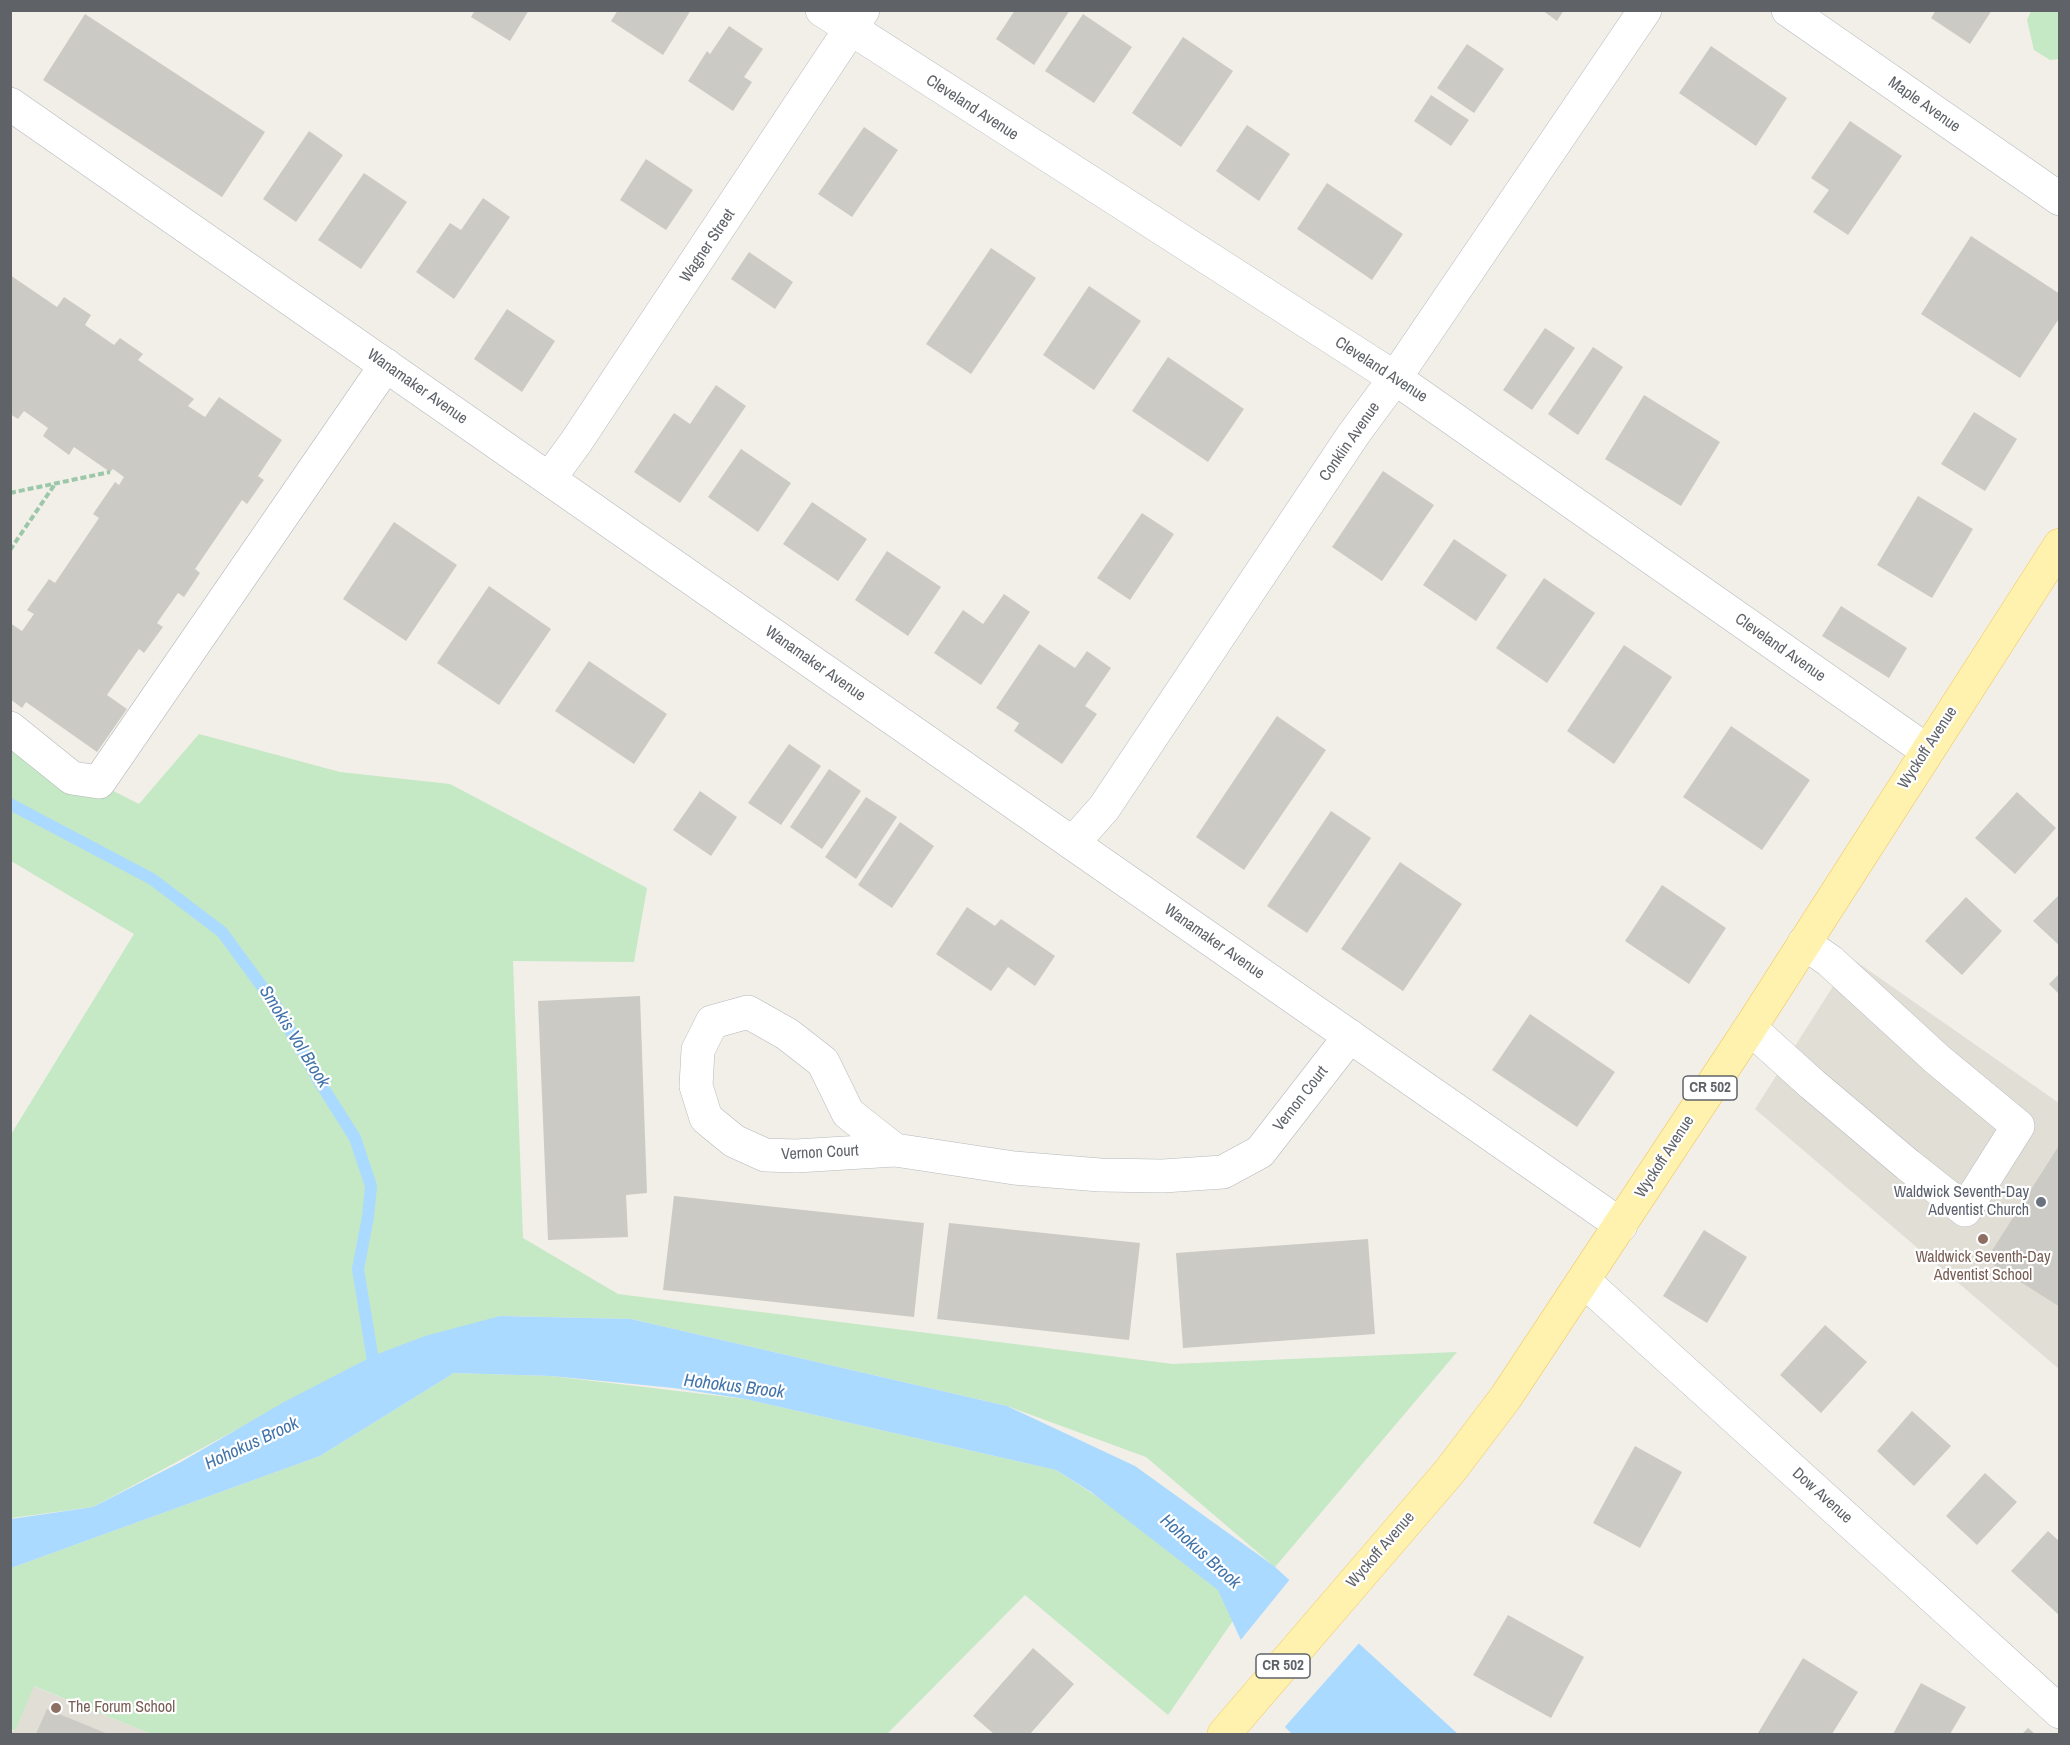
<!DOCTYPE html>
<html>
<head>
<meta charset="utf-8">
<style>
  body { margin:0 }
  #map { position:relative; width:2070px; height:1745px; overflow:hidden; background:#f1efe8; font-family:"Archivo Narrow",sans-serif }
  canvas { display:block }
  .frame { position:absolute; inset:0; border:12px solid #5f6368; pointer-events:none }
</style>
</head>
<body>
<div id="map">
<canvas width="2070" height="1745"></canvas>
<div class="frame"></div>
</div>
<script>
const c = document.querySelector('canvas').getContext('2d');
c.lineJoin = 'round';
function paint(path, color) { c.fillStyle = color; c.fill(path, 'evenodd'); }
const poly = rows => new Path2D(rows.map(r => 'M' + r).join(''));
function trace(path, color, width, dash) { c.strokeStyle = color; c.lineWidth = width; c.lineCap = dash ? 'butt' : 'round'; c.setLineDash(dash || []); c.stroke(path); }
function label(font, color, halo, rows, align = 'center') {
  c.font = font + ' "Archivo Narrow",sans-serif'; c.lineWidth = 4.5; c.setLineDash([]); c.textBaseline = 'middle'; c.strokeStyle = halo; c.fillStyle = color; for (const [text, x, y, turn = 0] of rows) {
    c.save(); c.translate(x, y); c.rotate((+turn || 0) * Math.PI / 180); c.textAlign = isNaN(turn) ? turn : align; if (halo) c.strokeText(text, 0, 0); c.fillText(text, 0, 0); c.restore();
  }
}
paint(poly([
  [1851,958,2059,1103,2059,1369,1755,1109],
  [33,1686,151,1734,11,1734,11,1731,15,1731]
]), '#e1ded6');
paint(poly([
  [2031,11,2059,11,2059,59,2050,60,2034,50,2027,20],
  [199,734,340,772,450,784,647,888,634,962,513,961,523,1238,618,1294,1173,1364,1457,1352,1275,1567,1146,1457,1007,1406,631,1319,500,1316,375,1355,93,1507,11,1518,10,1136,134,934,11,861,11,739,139,804],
  [454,1373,551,1376,745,1399,1056,1470,1250,1596,1168,1715,1025,1595,887,1734,151,1734,34,1686,15,1731,11,1729,11,1568,320,1456]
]), '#c5e8c5');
paint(poly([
  [500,1316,631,1319,1007,1406,1135,1466,1274,1566,1458,1734,1292,1734,1277,1719,1218,1590,1091,1492,1056,1470,745,1399,674,1388,551,1376,454,1373,320,1456,11,1568,11,1519,93,1507,181,1462,284,1402,375,1355,425,1336]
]), '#aadaff');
paint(poly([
  [1291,1578,1361,1641,1283,1729,1275,1720,1239,1642]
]), '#f1efe8');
trace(poly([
  [10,804,152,879,222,932,277,1007,319,1081,355,1138,371,1186,368,1217,358,1269,375,1373]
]), '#aadaff', 12);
paint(poly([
  [475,10,529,10,510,41,471,17],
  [618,10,691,10,663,55,611,21],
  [1015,10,1070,10,1034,65,996,39],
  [1542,10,1564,10,1557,21],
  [1936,10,1992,10,1970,44,1931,18],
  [85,14,265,132,222,197,43,80],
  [1083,14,1132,47,1094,103,1045,71],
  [729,26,763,49,744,77,752,82,733,111,688,81,707,51,710,54],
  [1183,37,1233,71,1181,147,1132,113],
  [1467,44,1504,69,1474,113,1437,88],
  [1711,46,1787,98,1756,146,1679,93],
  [1431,95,1469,120,1451,146,1414,121],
  [1850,121,1902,156,1848,235,1813,212,1829,190,1811,178],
  [1247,125,1290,154,1259,201,1216,171],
  [864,127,898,150,852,217,818,194],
  [309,131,343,155,296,222,263,199],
  [646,159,693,190,666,230,620,200],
  [364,173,407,202,361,269,318,240],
  [1327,183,1403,234,1372,280,1297,229],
  [483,198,510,217,454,299,416,272,450,223,461,230],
  [1971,236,2060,294,2060,317,2020,378,1921,314],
  [991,248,1036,278,971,374,926,344],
  [749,252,793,282,775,309,731,279],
  [10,275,57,307,64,297,91,315,85,325,114,345,120,338,143,354,138,360,194,399,188,406,205,417,219,397,282,440,258,476,264,480,247,504,242,500,195,569,200,573,184,597,178,593,157,623,163,627,144,653,139,649,107,695,127,709,97,752,26,702,22,708,10,699,10,623,22,631,34,614,27,610,49,579,55,583,99,518,93,514,115,482,119,485,124,477,113,469,110,472,74,447,69,455,43,436,48,428,24,411,18,419,10,414],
  [1089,286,1141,321,1094,390,1043,355],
  [507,309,555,341,522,392,474,359],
  [1545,328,1575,348,1532,410,1503,390],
  [1593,347,1623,367,1578,435,1548,414],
  [1168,357,1244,409,1208,462,1132,411],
  [716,385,746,406,680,503,634,472,674,413,690,424],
  [1644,395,1720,442,1681,506,1605,459],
  [1974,412,2017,439,1985,491,1941,464],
  [741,449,791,483,758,532,708,497],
  [1383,471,1434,505,1382,581,1332,547],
  [1918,496,1973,529,1932,598,1877,565],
  [812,502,867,539,838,581,783,544],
  [1142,513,1174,534,1130,600,1097,578],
  [394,522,457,565,406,641,343,599],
  [1454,539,1507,575,1476,621,1423,585],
  [887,551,941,587,908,636,855,600],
  [1544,578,1595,613,1547,683,1496,648],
  [489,586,551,629,499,705,437,663],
  [1004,594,1030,612,981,685,934,653,963,610,983,624],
  [1841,606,1907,648,1889,678,1822,636],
  [1039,644,1075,668,1087,651,1111,668,1085,706,1097,714,1062,764,1014,731,1019,723,996,708],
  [1624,645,1672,677,1614,764,1567,731],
  [589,661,667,714,634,764,555,711],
  [1277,716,1326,750,1244,870,1196,837],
  [1731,726,1810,780,1762,850,1683,797],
  [789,744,821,766,781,825,748,803],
  [829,769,861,791,822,849,790,827],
  [700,791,737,817,711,856,673,830],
  [2017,792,2056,828,2015,874,1975,838],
  [866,797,897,817,856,879,825,857],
  [1331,811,1371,838,1307,933,1267,906],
  [900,822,934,846,892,908,858,885],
  [1400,862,1462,904,1403,991,1341,949],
  [1662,885,1726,928,1689,984,1625,941],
  [2060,894,2060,946,2033,921],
  [1966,897,2002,931,1962,975,1925,941],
  [967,907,995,926,1001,919,1055,956,1035,986,1008,967,991,991,936,954],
  [2060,973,2060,995,2049,984],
  [640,996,647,1193,626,1195,628,1237,548,1240,538,1001],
  [1530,1014,1615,1072,1577,1127,1492,1070],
  [2060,1144,2060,1307,1986,1260],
  [674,1196,924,1223,914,1317,663,1290],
  [949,1223,1140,1243,1129,1340,937,1319],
  [1704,1230,1747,1257,1707,1323,1663,1296],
  [1368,1239,1375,1334,1183,1348,1176,1253],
  [1825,1325,1867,1362,1821,1413,1780,1375],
  [1912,1411,1951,1446,1914,1486,1877,1451],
  [1635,1446,1682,1472,1640,1548,1593,1523],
  [1985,1473,2017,1502,1977,1545,1946,1516],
  [2048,1531,2060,1542,2060,1616,2011,1571],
  [1508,1615,1584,1657,1551,1718,1473,1675],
  [1033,1648,1074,1684,1030,1734,994,1734,973,1716],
  [1803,1658,1858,1692,1832,1734,1761,1734,1758,1733],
  [1921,1683,1966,1707,1950,1734,1893,1734],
  [47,1709,108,1734,36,1734],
  [2028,1728,2035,1734,2022,1734]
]), '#cccac5');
const minor = poly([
  [822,10,1395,378,1926,750],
  [1788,10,2060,199],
  [10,104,1621,1225],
  [549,479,576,442,863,10],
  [10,728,72,778,99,782,386,365],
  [1073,843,1104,808,1353,435,1395,378,1645,10],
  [1750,1028,1812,1084,1908,1165,1965,1210,2018,1126,1938,1060,1830,961,1804,943],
  [895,1150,796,1156,765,1155,734,1141,706,1118,696,1086,698,1050,712,1022,748,1012,787,1034,823,1062,848,1113,895,1150,1014,1168,1100,1175,1163,1176,1223,1172,1260,1152,1350,1036],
  [1584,1281,2060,1712]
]);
const major = poly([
  [1224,1734,1450,1471,1506,1397,1750,1028,2060,545]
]);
trace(minor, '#b5b8bc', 34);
trace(major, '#f2c960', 34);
trace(poly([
  [10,493,110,472],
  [10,550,55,484]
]), '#9cc7a9', 4, [6, 3]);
trace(minor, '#fff', 33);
trace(major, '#fff2af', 33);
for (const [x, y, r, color] of [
  [2041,1202,6,"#6b7280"],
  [1983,1239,6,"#8d6e63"],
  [56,1708,6,"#8d6e63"]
]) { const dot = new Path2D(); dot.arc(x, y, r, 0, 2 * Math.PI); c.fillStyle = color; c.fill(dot); trace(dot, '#fff', 2); }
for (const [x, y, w] of [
  [1710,1088,54],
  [1283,1666,54]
]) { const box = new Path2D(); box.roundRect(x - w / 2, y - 12, w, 24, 4.5); c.fillStyle = '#fff'; c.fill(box); trace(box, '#5f6368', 1.5); }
label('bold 15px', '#5f6368', null, [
  ["CR 502",1710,1088],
  ["CR 502",1283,1666]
]);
label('16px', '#5f6368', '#fff', [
  ["Maple Avenue",1924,105,35],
  ["Cleveland Avenue",972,108,33],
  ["Wagner Street",708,246,-56],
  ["Cleveland Avenue",1381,370,33],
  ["Wanamaker Avenue",417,387,35],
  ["Conklin Avenue",1350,442,-55],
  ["Cleveland Avenue",1780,648,35],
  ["Wanamaker Avenue",815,664,35],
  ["Wyckoff Avenue",1928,748,-57],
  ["Wanamaker Avenue",1214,942,35],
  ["Vernon Court",1301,1099,-52],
  ["Vernon Court",820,1153,-3],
  ["Wyckoff Avenue",1665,1157,-57],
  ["Dow Avenue",1822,1496,42],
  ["Wyckoff Avenue",1381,1550,-49]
]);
label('16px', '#5b616d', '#fff', [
  ["Waldwick Seventh-Day",2029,1193],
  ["Adventist Church",2029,1211]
], 'right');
label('16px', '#785e54', '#fff', [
  ["Waldwick Seventh-Day",1983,1258],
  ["Adventist School",1983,1276],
  ["The Forum School",68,1708,"left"]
]);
label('italic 18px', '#4174aa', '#fff', [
  ["Smokis Vol Brook",294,1037,58],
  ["Hohokus Brook",734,1387,7],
  ["Hohokus Brook",252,1444,-25],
  ["Hohokus Brook",1200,1552,42]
]);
</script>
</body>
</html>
